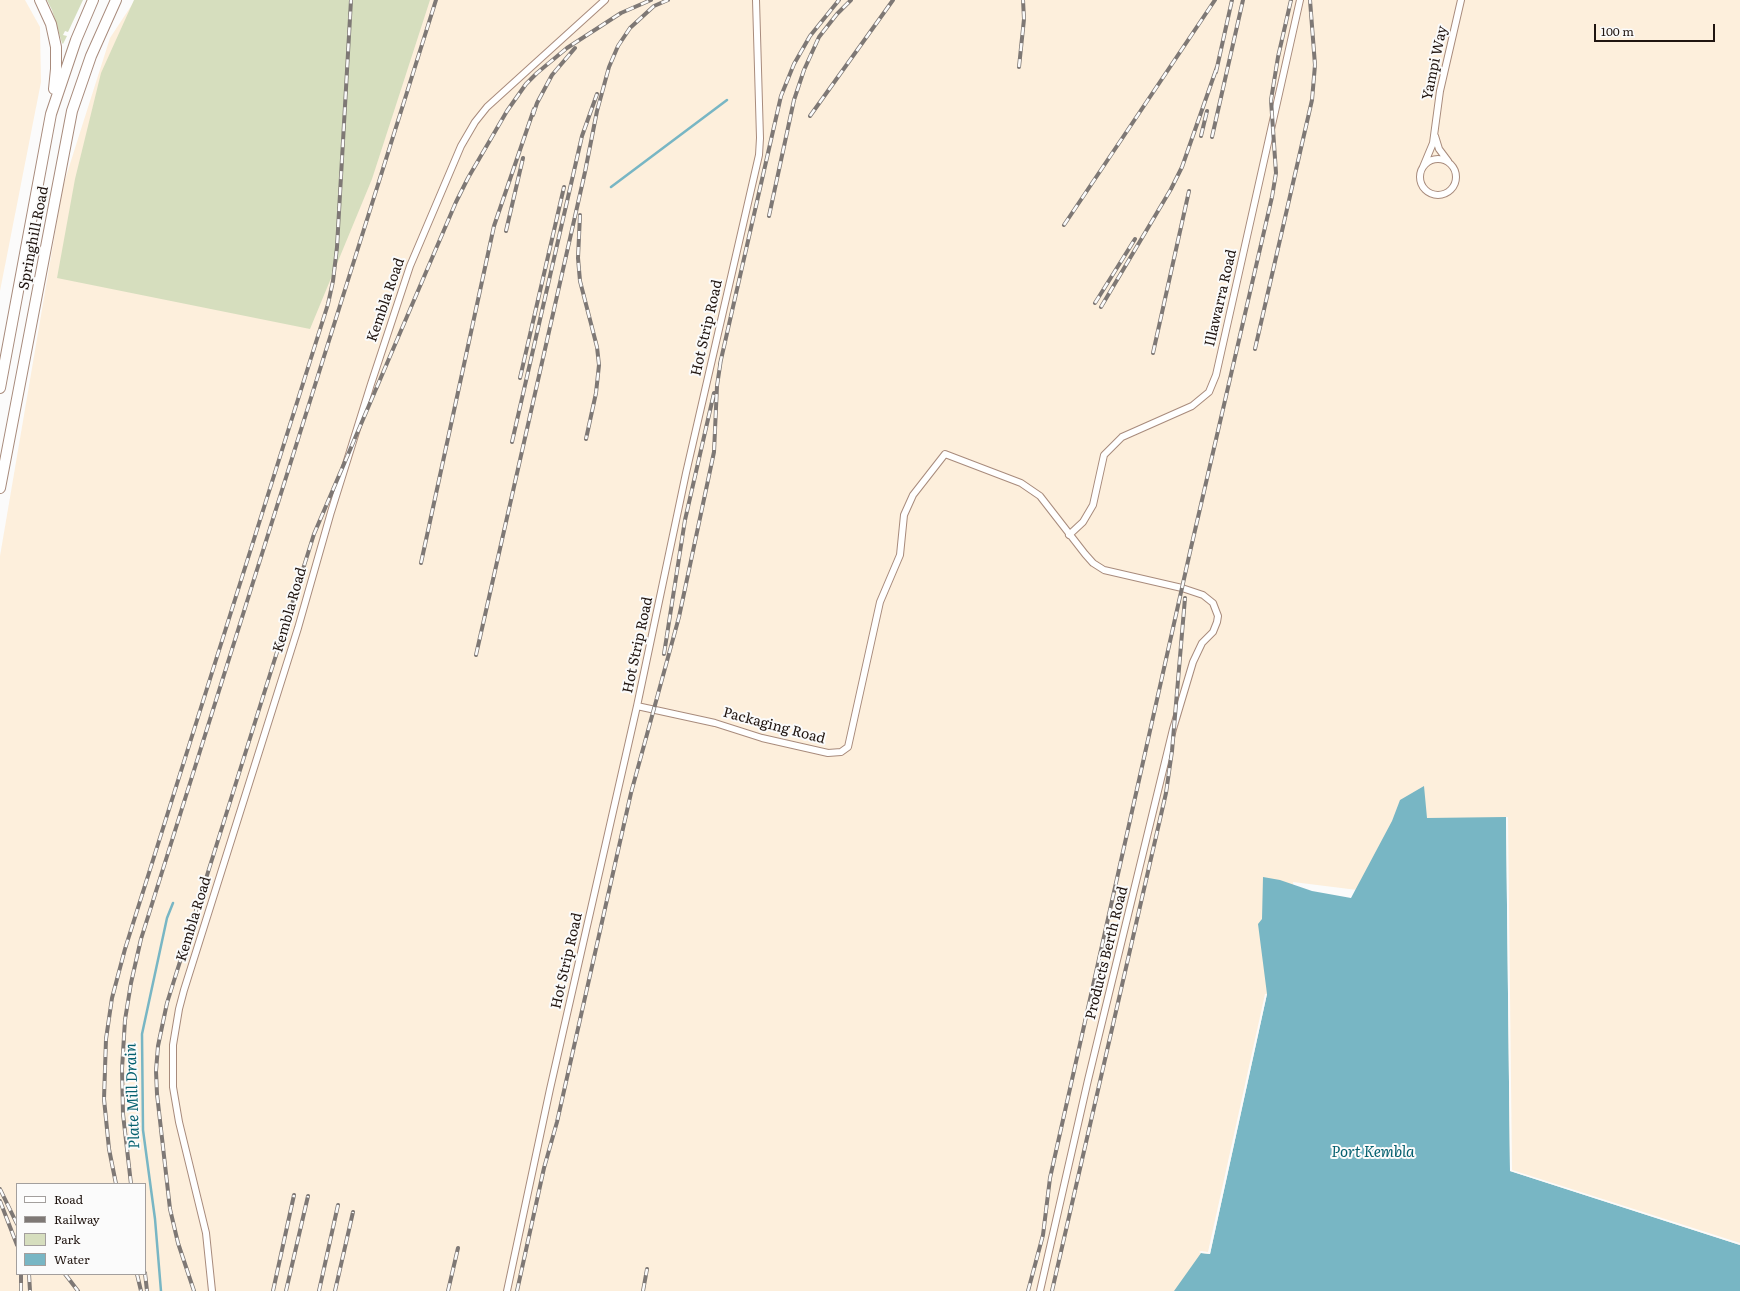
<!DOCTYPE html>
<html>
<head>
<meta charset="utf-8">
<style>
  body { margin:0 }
  #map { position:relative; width:1740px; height:1291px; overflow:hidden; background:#fbfbfb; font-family:Literata,serif }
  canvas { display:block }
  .legend { position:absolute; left:16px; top:1183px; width:130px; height:92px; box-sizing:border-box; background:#fbfbfb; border:1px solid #a39f9d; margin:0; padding:5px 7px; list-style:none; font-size:12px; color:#201510 }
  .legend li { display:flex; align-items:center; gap:8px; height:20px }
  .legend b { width:20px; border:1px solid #a39f9d }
  .scale { position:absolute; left:1594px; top:24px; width:121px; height:18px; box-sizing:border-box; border:2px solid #201510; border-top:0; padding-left:5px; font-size:12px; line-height:14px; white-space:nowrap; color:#201510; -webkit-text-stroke:3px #fbfbfb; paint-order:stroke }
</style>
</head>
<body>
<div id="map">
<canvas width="1740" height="1291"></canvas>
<ul class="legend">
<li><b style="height:5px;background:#fff"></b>Road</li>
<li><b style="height:5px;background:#7e7875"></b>Railway</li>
<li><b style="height:11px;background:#d6debe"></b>Park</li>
<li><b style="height:11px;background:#78b6c4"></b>Water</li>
</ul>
<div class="scale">100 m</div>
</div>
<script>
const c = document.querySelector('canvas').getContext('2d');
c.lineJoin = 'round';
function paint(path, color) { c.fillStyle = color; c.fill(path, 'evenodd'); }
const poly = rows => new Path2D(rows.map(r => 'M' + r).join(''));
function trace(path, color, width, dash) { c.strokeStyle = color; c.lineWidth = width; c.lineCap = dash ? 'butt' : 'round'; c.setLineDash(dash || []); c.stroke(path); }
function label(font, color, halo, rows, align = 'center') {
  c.font = font + ' Literata,serif'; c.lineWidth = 4; c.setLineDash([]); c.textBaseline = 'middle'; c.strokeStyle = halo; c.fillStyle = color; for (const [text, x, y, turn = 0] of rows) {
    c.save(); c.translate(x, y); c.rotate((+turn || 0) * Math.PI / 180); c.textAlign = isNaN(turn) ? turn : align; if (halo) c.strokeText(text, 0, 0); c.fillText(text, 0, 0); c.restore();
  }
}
paint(poly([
  [0,0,25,0,40,27,41,82,0,291],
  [135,0,1740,0,1740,1262,1504,1181,1502,908,1293,882,1330,1291,0,1291,0,556,63,186,110,38],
  [17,1184,145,1184,145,1274,17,1274]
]), '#fdefdc');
paint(poly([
  [47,0,83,0,68,32,65,31,63,35,67,36,63,44,62,43,52,10],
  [134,0,430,0,372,179,310,329,57,278,75,179,101,73]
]), '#d6debe');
paint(poly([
  [1424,786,1427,818,1506,817,1510,1171,1740,1245,1740,1291,1174,1291,1201,1253,1210,1254,1267,994,1258,924,1262,919,1263,877,1280,880,1312,891,1351,898,1392,821,1400,800]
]), '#78b6c4');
paint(poly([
  [1506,817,1508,817,1512,1170,1740,1243,1740,1245,1510,1171],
  [1265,994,1267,994,1210,1254,1201,1253,1199,1252,1201,1251,1208,1252]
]), '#fbfbfb');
trace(poly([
  [611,187,727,100],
  [161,1291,155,1219,143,1130,142,1034,167,918,173,903]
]), '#78b6c4', 2.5);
const minor = poly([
  [1435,136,1439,149,1448,161],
  '1420 177a18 18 0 1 1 36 0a18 18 0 1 1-36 0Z',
  [1423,167,1433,143,1440,91,1461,0],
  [1069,535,1083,522,1093,505,1104,455,1122,437,1192,406,1209,392,1216,375,1300,0],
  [637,706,715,723,762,738,828,753,841,752,848,747,880,602,900,555,904,515,913,495,945,454,1021,483,1040,496,1085,554,1093,563,1104,570,1182,588,1203,595,1213,603,1218,616,1217,622,1213,632,1202,643,1193,662,1173,729,1088,1080,1040,1291],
  [212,1291,206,1233,179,1122,173,1087,173,1045,179,1009,184,990,298,628,331,512,371,384,410,266,461,146,475,122,487,107,605,0],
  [507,1291,550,1089,637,706,686,473,759,155,760,138,756,0]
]);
const primary = poly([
  [40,0,51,24,56,47,56,69,54,89],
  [0,388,51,114,76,40,93,0],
  [0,488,72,111,91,56,116,0]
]);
trace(minor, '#a88b7c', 8);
trace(primary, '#a88b7c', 12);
trace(minor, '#fff', 6);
trace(primary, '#fff', 10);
const rail = poly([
  [1019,67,1024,19,1023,0],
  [1216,72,1232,0],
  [533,115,537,103,552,75,575,48],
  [810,116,893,0],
  [1201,136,1207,111],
  [1212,137,1243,0],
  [580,215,578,258,580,281,597,347,599,365,596,393,586,439],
  [769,216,794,100,804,70,819,37,837,14,851,0],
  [1064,225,1215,0],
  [506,231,523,158],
  [1095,303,1135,239],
  [1101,307,1171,189,1182,167,1217,67],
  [1255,349,1312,100,1315,65,1310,0],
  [1153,353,1189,191],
  [720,364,781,96,794,64,810,36,839,0],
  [520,378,564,187],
  [512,442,582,136,597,94],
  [421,563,494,226,534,109],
  [664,654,685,520,714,393],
  [476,655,585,172,597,111,609,67,618,46,630,28,654,6,668,0],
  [116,1184,109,1149,104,1099,106,1039,112,998,125,949,328,304,333,281,337,247,351,0],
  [131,1184,123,1114,122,1069,125,1020,131,983,141,939,436,0],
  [0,1189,17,1224],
  [0,1201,17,1245],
  [145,1273,147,1291],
  [29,1274,30,1291],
  [65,1274,78,1291],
  [137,1274,141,1291],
  [21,1291,21,1274],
  [194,1291,178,1243,170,1209,157,1094,156,1071,158,1046,167,1003,314,534,456,202,468,178,507,111,526,84,537,73,567,48,621,13,651,0],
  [273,1291,294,1195],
  [286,1291,308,1196],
  [319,1291,338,1205],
  [335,1291,353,1212],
  [448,1291,458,1248],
  [517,1291,544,1168,557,1122,631,793,679,617,714,452,717,386,721,359],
  [643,1291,647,1269],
  [1028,1291,1043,1235,1050,1178,1190,552,1272,197,1276,173,1271,100,1278,57,1291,0],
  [1052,1291,1166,793,1172,751,1185,598]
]);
trace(rail, '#7e7875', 4);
trace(rail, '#fbfbfb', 2.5, [8]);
label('14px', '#201510', '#fbfbfb', [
  ["Yampi Way",1435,63,-78],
  ["Springhill Road",34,238,-79],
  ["Illawarra Road",1221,298,-77],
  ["Kembla Road",386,300,-71],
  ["Hot Strip Road",707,328,-77],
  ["Kembla Road",290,610,-74],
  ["Hot Strip Road",638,645,-78],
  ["Packaging Road",774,726,15],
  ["Kembla Road",194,919,-73],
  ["Products Berth Road",1107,953,-76],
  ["Hot Strip Road",567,961,-77]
]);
label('italic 15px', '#05606f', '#fbfbfb', [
  ["Plate Mill Drain",133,1096,-92],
  ["Port Kembla",1373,1153]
]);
</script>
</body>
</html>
